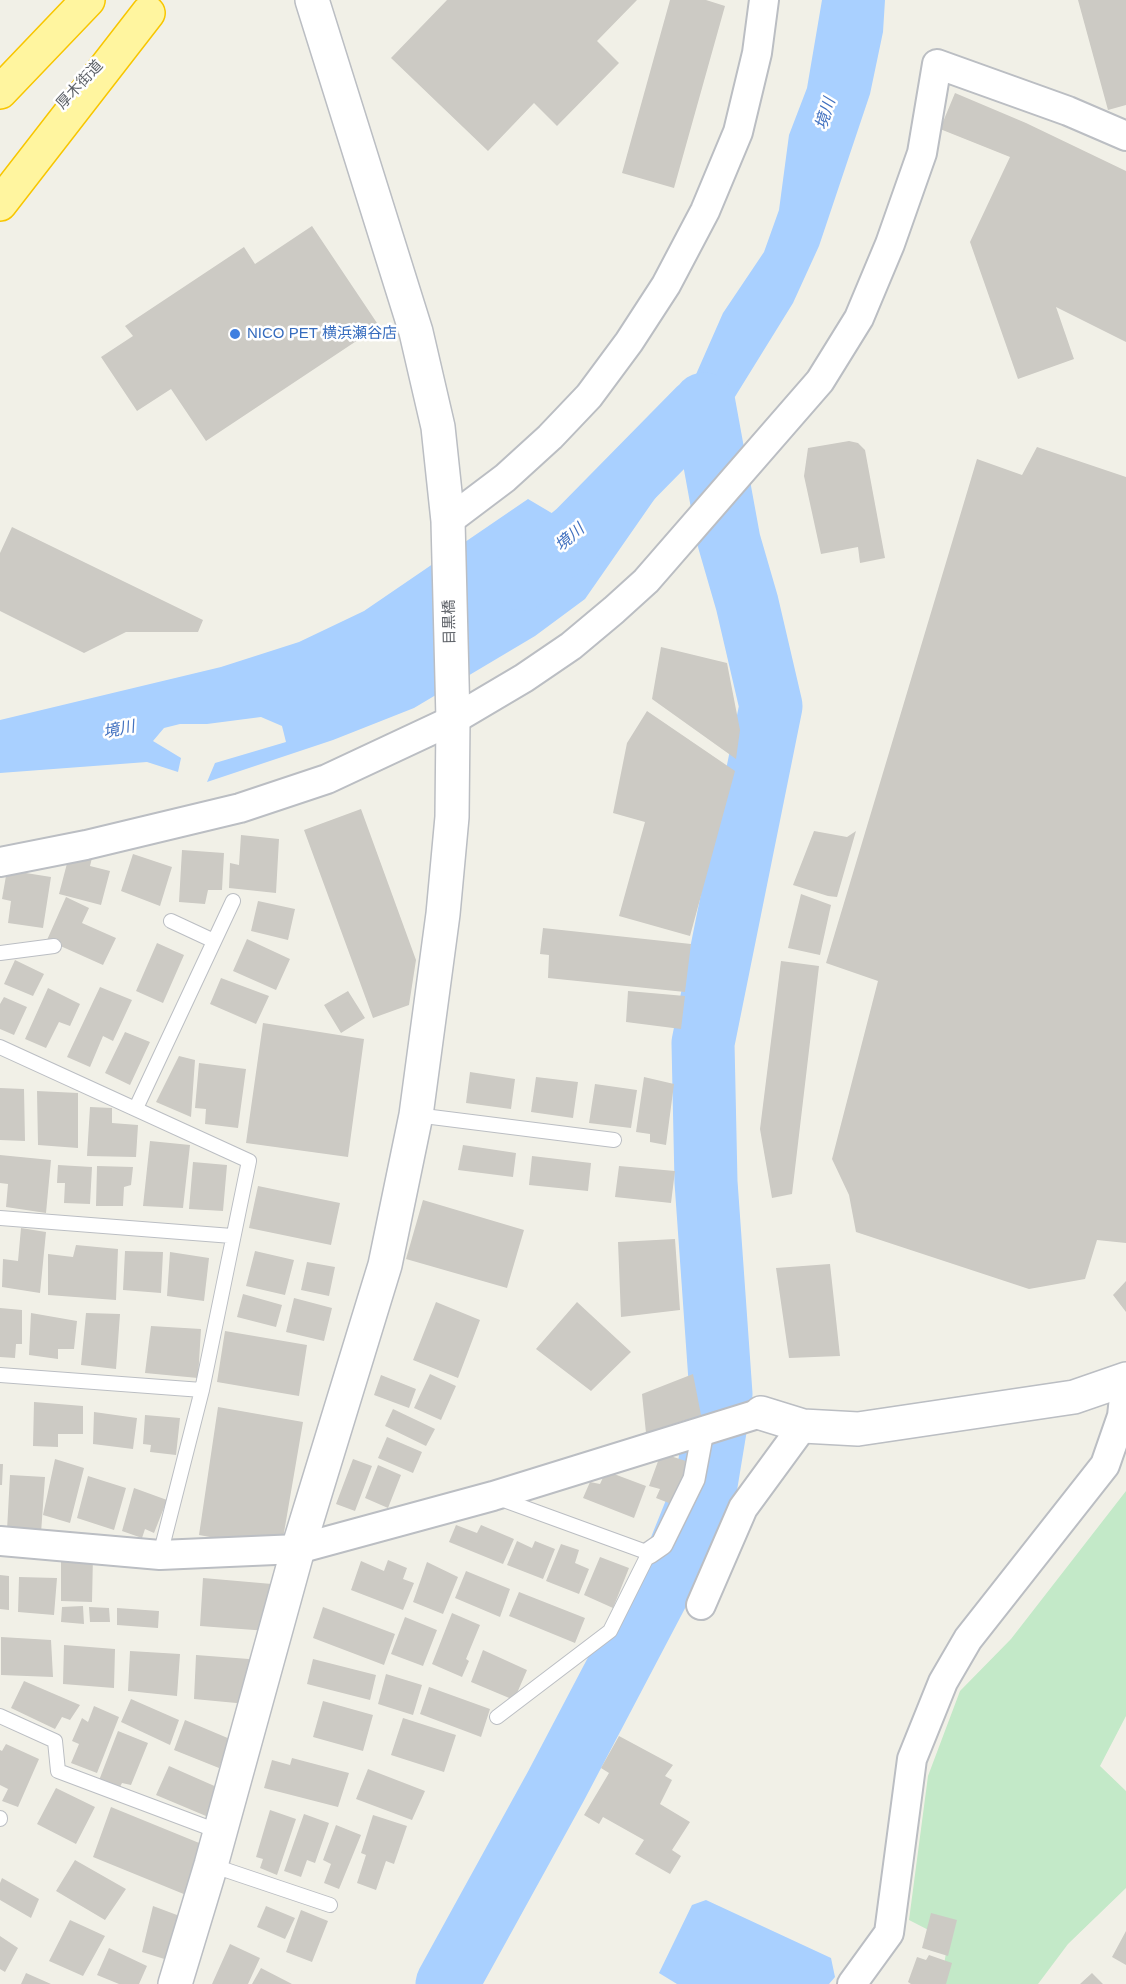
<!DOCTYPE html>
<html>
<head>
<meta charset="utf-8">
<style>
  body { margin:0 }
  canvas { display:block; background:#f1f0e7 }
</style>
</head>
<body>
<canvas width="1126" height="1984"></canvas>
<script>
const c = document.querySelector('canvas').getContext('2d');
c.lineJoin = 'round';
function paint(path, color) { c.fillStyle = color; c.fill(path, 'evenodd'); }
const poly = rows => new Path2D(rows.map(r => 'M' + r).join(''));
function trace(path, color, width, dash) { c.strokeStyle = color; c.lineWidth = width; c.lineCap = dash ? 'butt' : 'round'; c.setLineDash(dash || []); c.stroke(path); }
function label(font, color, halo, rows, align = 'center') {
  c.font = font + ' Helvetica,"Noto Sans JP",sans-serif'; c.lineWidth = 5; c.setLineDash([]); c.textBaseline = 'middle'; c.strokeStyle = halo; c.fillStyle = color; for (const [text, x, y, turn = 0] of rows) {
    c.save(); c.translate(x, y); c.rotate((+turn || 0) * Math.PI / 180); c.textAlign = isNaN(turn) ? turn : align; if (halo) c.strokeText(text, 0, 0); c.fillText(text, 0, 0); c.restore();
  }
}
paint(poly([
  [1126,1491,1126,1716,1100,1766,1126,1791,1126,1888,1068,1944,1038,1984,941,1984,948,1940,909,1920,928,1776,960,1691,1011,1639]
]), '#c3e9c8');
paint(poly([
  [822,0,885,0,883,32,870,94,819,246,793,303,733,400,672,474,585,599,535,636,414,708,333,740,207,782,215,763,286,742,282,726,261,717,207,724,180,724,164,728,153,741,181,758,178,772,147,762,0,773,0,720,221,667,299,642,364,611,528,499,555,515,600,525,679,413,723,313,764,252,779,210,789,135,807,88],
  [706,1900,831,1958,835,1977,829,1984,677,1984,659,1973,692,1905]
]), '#a9d0ff');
trace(poly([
  [522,579,577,533,699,409],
  [447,1984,556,1786,679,1552,706,1485,721,1394,706,1182,703,1043,771,706,747,603,729,541,704,404]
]), '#a9d0ff', 63);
paint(poly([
  [447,0,637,0,597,41,619,63,557,126,534,103,488,151,391,58],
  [670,0,706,0,725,6,674,188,622,173],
  [1078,0,1126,0,1126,105,1108,110],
  [955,93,1026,123,1126,171,1126,342,1056,307,1074,359,1018,379,970,242,1010,157,940,129],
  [312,226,379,326,206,441,171,389,137,411,101,357,133,336,125,326,244,247,255,264],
  [849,441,858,443,865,450,885,558,860,563,858,547,821,554,804,476,808,448],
  [1037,447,1126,477,1126,1243,1097,1240,1085,1279,1029,1289,856,1232,849,1195,832,1159,878,981,826,963,977,459,1022,475],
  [12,527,203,620,198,632,126,632,84,653,0,611,0,553],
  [661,647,727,663,740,730,736,759,652,699],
  [647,711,735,771,690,936,619,916,645,822,613,813,627,743],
  [361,809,416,960,409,1005,373,1018,304,830],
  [814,831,847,837,856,831,837,897,828,896,793,885],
  [241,835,279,839,276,893,229,888,230,863,239,865],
  [182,850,224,853,222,890,208,890,205,904,179,902],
  [70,852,92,858,90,866,110,871,101,905,59,894],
  [133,854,172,867,160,906,121,891],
  [7,870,51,877,43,928,8,923,11,901,2,899],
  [801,894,831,905,820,955,788,948],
  [66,897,89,908,82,923,116,938,103,965,47,940],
  [258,901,295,909,288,940,251,931],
  [543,928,691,944,685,992,548,978,549,955,540,954],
  [247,939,290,959,276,990,233,971],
  [157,943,184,955,163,1003,136,991],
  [15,960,44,974,33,996,4,984],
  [781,961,819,966,792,1194,772,1198,760,1129],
  [221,978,269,996,256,1024,210,1004],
  [100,987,132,1000,113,1041,103,1036,90,1067,67,1057],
  [48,988,80,1004,70,1026,59,1022,46,1048,25,1039],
  [348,991,365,1018,341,1033,324,1005],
  [628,991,685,996,681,1029,626,1022],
  [4,997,27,1007,14,1035,0,1029,0,1004],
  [263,1023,364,1039,348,1157,246,1143],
  [125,1032,150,1042,130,1085,105,1073],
  [179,1056,195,1060,191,1117,156,1102],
  [199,1063,246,1069,238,1128,205,1124,206,1109,195,1108],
  [470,1072,515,1079,511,1109,466,1103],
  [536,1077,578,1082,573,1118,531,1112],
  [644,1077,674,1084,666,1145,650,1142,650,1134,636,1132],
  [595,1084,637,1090,631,1128,589,1123],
  [0,1088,24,1089,25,1141,0,1140],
  [37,1091,78,1093,78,1148,38,1145],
  [90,1107,112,1108,112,1123,138,1125,136,1157,87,1156],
  [150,1141,190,1145,183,1208,143,1206],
  [463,1145,516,1153,513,1177,458,1170],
  [0,1155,51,1160,46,1213,6,1207,8,1184,0,1183],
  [532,1156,591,1163,588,1191,529,1185],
  [193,1162,227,1165,223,1211,189,1209],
  [58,1165,92,1167,90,1204,64,1203,65,1183,57,1183],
  [97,1166,133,1167,131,1185,124,1187,123,1206,96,1206],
  [619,1166,675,1171,671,1203,615,1197],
  [258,1186,340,1203,331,1245,249,1228],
  [423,1200,524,1230,507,1288,406,1259],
  [21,1228,46,1232,40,1293,2,1287,3,1259,18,1261],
  [675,1239,680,1310,621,1317,618,1242],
  [76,1245,118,1249,116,1300,48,1295,48,1254,73,1257],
  [125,1251,163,1252,161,1293,123,1290],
  [255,1251,294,1260,285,1295,246,1286],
  [170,1252,209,1258,204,1301,167,1296],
  [307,1262,335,1267,329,1296,301,1290],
  [830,1264,840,1356,789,1358,776,1268],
  [1126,1281,1126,1312,1113,1295],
  [243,1294,282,1305,276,1327,237,1317],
  [294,1298,332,1308,324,1341,286,1332],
  [436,1302,480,1320,458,1378,413,1360],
  [577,1302,631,1352,591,1391,536,1349],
  [0,1308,22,1310,22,1344,16,1344,15,1358,0,1357],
  [31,1313,77,1321,74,1349,58,1349,58,1359,29,1355],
  [86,1313,120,1314,116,1369,81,1365],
  [151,1326,201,1329,198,1378,145,1373],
  [225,1331,307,1345,299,1396,217,1382],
  [430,1374,456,1386,441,1420,414,1408],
  [693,1374,701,1415,646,1433,642,1394],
  [381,1375,416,1389,409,1408,374,1395],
  [34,1402,83,1406,83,1434,58,1434,58,1447,33,1446],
  [218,1407,303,1422,281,1550,199,1535],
  [393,1409,435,1429,426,1446,385,1426],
  [94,1412,137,1418,133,1449,93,1444],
  [145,1415,180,1418,176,1455,150,1452,151,1445,143,1444],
  [387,1437,422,1452,413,1473,378,1458],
  [661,1453,689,1462,674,1505,656,1498,660,1489,649,1486],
  [55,1459,84,1468,70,1523,43,1515],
  [353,1459,372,1466,355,1511,336,1504],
  [0,1464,3,1464,2,1485,0,1485],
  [378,1465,401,1475,388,1508,365,1498],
  [606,1471,646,1486,634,1518,583,1498,590,1482,600,1484],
  [10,1475,45,1477,41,1533,7,1530],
  [88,1476,126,1488,114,1530,77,1518],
  [134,1488,167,1500,154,1533,145,1529,142,1538,122,1531],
  [456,1525,477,1533,481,1525,514,1539,503,1564,449,1542],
  [517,1541,532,1548,535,1541,555,1549,543,1579,507,1565],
  [561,1544,579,1550,575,1563,589,1569,579,1594,546,1581],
  [61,1554,93,1555,92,1602,61,1601],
  [600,1557,629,1568,613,1608,584,1595],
  [388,1560,407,1568,403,1579,414,1583,403,1610,351,1590,361,1561,384,1571],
  [427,1562,458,1577,443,1614,413,1602],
  [466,1571,510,1589,500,1617,455,1598],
  [0,1575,9,1576,9,1610,0,1609],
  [19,1577,57,1578,54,1615,18,1612],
  [203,1578,272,1584,268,1631,200,1626],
  [519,1592,585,1618,575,1643,509,1616],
  [83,1606,84,1624,61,1622,62,1607],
  [89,1607,109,1608,110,1622,90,1622],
  [323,1607,395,1634,384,1665,313,1638],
  [117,1608,159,1611,158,1628,117,1625],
  [452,1613,480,1625,466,1659,469,1661,462,1677,432,1664],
  [405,1617,437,1630,423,1666,391,1654],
  [1,1637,51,1640,53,1677,1,1675],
  [64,1645,115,1649,114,1688,63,1684],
  [483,1650,527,1670,514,1700,471,1682],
  [130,1651,180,1654,177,1696,128,1691],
  [196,1655,249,1659,247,1704,194,1699],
  [313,1659,376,1675,370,1700,307,1684],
  [386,1674,422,1685,413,1715,378,1704],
  [24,1681,80,1705,70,1720,62,1717,55,1729,11,1708],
  [429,1687,490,1709,481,1737,420,1714],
  [131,1699,179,1720,170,1745,121,1722],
  [323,1701,373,1715,363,1751,313,1737],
  [94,1706,119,1717,97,1773,71,1763,79,1744,72,1741,82,1718,88,1722],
  [403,1718,456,1735,444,1772,391,1755],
  [185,1720,230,1739,219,1768,174,1750],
  [118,1731,148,1743,131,1785,122,1783,118,1791,98,1783],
  [619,1736,673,1765,665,1776,672,1780,660,1804,690,1822,672,1850,681,1856,670,1874,635,1854,644,1840,603,1817,599,1824,584,1815,609,1773,601,1768],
  [6,1744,39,1759,18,1807,2,1801,8,1789,0,1785,0,1750,2,1751],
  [292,1758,349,1773,338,1807,264,1788,272,1760,290,1765],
  [169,1766,219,1788,206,1816,156,1795],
  [368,1769,425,1791,412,1820,356,1799],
  [56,1788,95,1807,76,1844,37,1824],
  [111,1807,209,1847,191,1897,93,1857],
  [270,1810,296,1819,277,1875,260,1868,263,1859,256,1857],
  [304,1814,329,1823,315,1863,307,1860,301,1877,284,1871],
  [373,1815,407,1826,394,1864,386,1861,376,1890,357,1883,366,1855,361,1853],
  [336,1825,361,1835,339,1889,324,1883,331,1864,323,1860],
  [75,1860,126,1889,105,1920,56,1891],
  [2,1878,39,1899,31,1918,0,1900,0,1883],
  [153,1906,185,1918,174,1962,142,1952],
  [266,1906,295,1918,285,1939,257,1927],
  [301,1910,328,1921,312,1962,286,1952],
  [931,1913,957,1920,948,1956,922,1948],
  [70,1920,105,1936,83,1976,49,1961],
  [1126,1931,1126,1965,1112,1957],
  [0,1936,18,1948,5,1972,0,1969],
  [230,1944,260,1958,248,1984,212,1984],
  [109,1948,147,1966,139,1984,119,1984,97,1975],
  [929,1955,952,1963,946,1984,911,1984,908,1982,917,1957,926,1960],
  [261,1968,292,1984,252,1984],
  [26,1973,51,1984,21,1984],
  [1092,1973,1103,1984,1080,1984]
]), '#cccac4');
const service = poly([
  [171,921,214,941],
  [0,953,54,946],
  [0,1047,249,1161,202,1390,160,1555],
  [136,1108,233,901],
  [416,1115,614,1140],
  [0,1218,232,1236],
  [0,1375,202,1390],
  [0,1716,55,1741,58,1771,220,1832],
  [497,1717,610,1631,649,1553,498,1498],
  [0,1819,0,1818],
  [211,1865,330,1905]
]);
const pedestrian = poly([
  [649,1553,662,1544,694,1479,703,1431]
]);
const minor = poly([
  [448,521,505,478,550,437,589,396,629,342,666,285,705,211,738,132,757,53,764,0],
  [0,862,86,845,240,808,327,779,453,720,524,678,571,646,614,610,646,581,820,381,859,318,890,244,922,153,937,64,1068,111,1126,136],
  [0,1541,160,1555,298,1549,493,1496,761,1413],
  [701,1605,743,1508,803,1426],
  [852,1984,889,1933,912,1759,943,1682,968,1639,1105,1465,1122,1416,1126,1379]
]);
const tertiary = poly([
  [761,1413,803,1426,858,1429,1074,1397,1126,1379],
  [175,1984,211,1865,298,1549,385,1265,416,1115,443,914,452,817,453,720,448,521,438,427,416,332,312,0]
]);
const trunk = poly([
  [0,92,88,0],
  [0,204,148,13]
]);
trace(service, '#bbbec3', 16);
trace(pedestrian, '#bbbec3', 24);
trace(minor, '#bbbec3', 32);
trace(tertiary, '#bbbec3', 36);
trace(trunk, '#f8c600', 36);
trace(service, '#fff', 14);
trace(pedestrian, '#fff', 21);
trace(minor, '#fff', 28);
trace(tertiary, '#fff', 33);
trace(trunk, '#fff59f', 33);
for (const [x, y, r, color] of [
  [235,334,6,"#3f7fe0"]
]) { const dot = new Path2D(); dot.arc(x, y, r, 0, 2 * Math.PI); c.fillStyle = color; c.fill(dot); trace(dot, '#fff', 2); }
label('15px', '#5e6268', '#fff', [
  ["厚木街道",80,85,-47],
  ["目黒橋",450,622,-91]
]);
label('15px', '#366cbe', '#fff', [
  ["NICO PET 横浜瀬谷店",247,334]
], 'left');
label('italic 16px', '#4372c0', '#fff', [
  ["境川",826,114,-73],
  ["境川",570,538,-41],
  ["境川",119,730,-11]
]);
</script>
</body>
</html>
